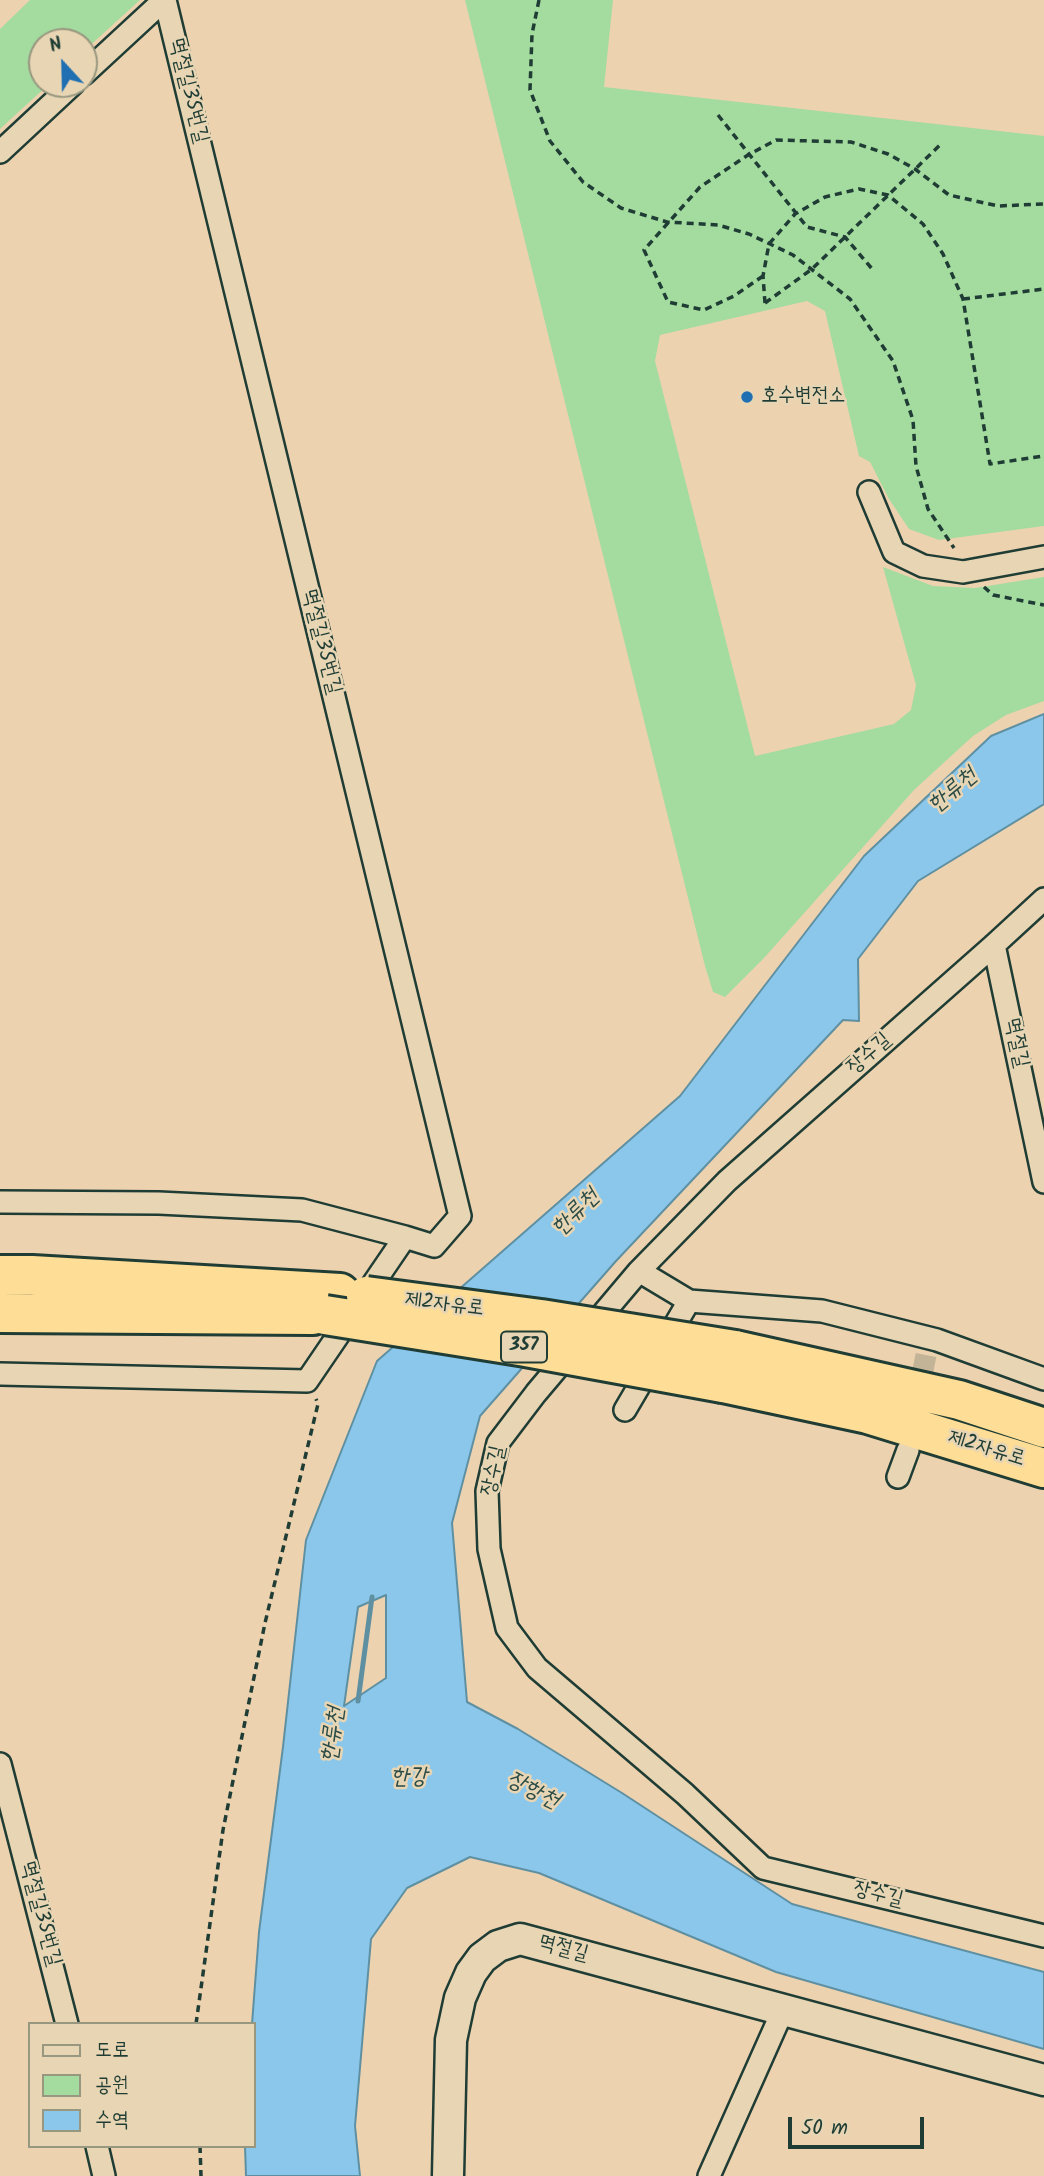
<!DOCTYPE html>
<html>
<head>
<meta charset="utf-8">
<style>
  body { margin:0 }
  #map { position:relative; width:1044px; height:2176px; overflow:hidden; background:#edd2b0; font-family:Kalam,"Poor Story",sans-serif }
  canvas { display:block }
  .legend { position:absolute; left:28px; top:2022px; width:228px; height:126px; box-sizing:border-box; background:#e8d5b3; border:2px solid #989880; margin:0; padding:9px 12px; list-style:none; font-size:21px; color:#1f3d34 }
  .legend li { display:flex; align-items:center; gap:14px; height:35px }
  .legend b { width:35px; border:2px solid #989880 }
  .north { position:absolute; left:28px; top:28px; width:70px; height:70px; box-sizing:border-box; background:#e8d5b3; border:2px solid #989880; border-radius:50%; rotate:338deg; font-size:19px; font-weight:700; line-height:28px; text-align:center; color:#1f3d34 }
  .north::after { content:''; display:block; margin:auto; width:24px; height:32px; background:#1f6fb2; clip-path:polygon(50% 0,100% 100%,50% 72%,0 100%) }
  .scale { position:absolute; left:788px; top:2117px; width:136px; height:32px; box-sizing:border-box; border:4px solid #1f3d34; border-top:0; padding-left:9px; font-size:21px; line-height:24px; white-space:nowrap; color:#1f3d34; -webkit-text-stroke:5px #e8d5b3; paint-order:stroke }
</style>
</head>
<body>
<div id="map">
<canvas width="1044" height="2176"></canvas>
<ul class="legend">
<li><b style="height:9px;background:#e8d5b3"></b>도로</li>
<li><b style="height:19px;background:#a4db9f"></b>공원</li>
<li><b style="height:19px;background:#8ac7eb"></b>수역</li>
</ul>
<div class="north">N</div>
<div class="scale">50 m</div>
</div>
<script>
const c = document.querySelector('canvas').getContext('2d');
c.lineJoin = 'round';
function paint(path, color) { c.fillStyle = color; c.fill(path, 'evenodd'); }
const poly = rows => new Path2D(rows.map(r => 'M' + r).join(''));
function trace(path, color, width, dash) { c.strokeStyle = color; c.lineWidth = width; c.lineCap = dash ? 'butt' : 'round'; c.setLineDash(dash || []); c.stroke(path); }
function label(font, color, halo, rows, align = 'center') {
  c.font = font + ' Kalam,"Poor Story",sans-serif'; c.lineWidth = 5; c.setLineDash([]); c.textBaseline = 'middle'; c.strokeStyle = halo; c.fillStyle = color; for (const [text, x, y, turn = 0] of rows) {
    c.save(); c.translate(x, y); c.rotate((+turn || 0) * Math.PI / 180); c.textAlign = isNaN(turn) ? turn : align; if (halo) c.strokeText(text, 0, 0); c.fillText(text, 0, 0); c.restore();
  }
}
paint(poly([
  [30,0,140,0,84,51,84,42,42,42,42,84,49,84,0,129,0,29],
  [465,0,613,0,604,87,1044,136,1044,526,939,540,909,529,889,499,870,462,859,456,825,311,807,301,660,335,655,361,755,756,894,724,911,710,916,685,883,567,933,586,975,588,1044,577,1044,701,1006,715,973,736,914,790,764,958,725,997,713,992,705,966]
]), '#a4db9f');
const water = poly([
  [1044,714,1044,804,918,881,858,959,859,1021,843,1020,616,1261,480,1416,452,1523,467,1702,518,1729,622,1793,792,1904,1044,1972,1044,2049,776,1972,539,1873,470,1857,407,1888,371,1939,355,2126,360,2176,246,2176,245,2146,254,2146,254,2024,252,2024,259,1932,283,1747,306,1540,377,1361,680,1096,864,856,991,736,1044,714],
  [386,1595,386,1678,344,1706,358,1607,386,1595]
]);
paint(water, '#8ac7eb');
trace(water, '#5f90a2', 2);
trace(poly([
  [358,1701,372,1597]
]), '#5f90a2', 5);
trace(poly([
  [917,1401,926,1355]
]), '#c4b497', 21, [21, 10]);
const street = poly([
  [165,0,460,1216,434,1246,405,1237],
  [84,74,164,0],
  [0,152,73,84],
  [869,492,894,552,923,566,963,572,1044,557],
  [1044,899,994,945,727,1181,639,1271,536,1393,498,1443,487,1491,489,1549,507,1628,537,1668,685,1794,763,1868,1044,1936],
  [994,945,1044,1182],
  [0,1202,159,1203,302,1210,405,1237,307,1381,0,1374],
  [639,1271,689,1301,822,1311,937,1340,1044,1379],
  [625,1410,689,1301],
  [898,1477,908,1450],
  [0,1764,67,2024],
  [97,2146,104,2176],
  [709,2176,783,2010]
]);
const secondary = poly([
  [448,2176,451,2040,460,1998,471,1973,482,1958,498,1946,520,1939,1044,2080]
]);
const highway = poly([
  [0,1275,32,1275,340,1293],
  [0,1313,313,1315],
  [735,1350,959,1400,1044,1428],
  [723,1383,868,1414,1044,1468]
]);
trace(street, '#1f3d34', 26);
trace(secondary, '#1f3d34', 35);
trace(highway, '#1f3d34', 44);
trace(poly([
  [539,0,532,34,530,90,550,141,583,182,621,208,667,222,718,225,749,234,793,255,850,299,893,361,913,420,916,466,928,509,954,548],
  [718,115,807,227,845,237,873,270],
  [763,276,734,296,704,310,668,302,644,250,700,187,748,155,776,140,851,142,888,154,915,169,949,195,998,206,1044,204],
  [963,299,1044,289],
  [765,303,763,276,769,244,795,214,825,197,859,189,888,195,923,224,943,254,963,299,990,464,1044,456],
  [765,303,812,269,941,144],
  [984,587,993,595,1044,605],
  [196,2024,223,1830,265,1623,318,1404,316,1399],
  [200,2146,201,2176]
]), '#1f3d34', 3.5, [7, 5]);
trace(street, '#e8d5b3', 21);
trace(secondary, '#e8d5b3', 30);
trace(highway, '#fedd96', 38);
const highwayBridge = poly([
  [366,1296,541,1319,735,1350],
  [325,1315,526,1347,723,1383]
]);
trace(highwayBridge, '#1f3d34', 44, []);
trace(highwayBridge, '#fedd96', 38);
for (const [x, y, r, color] of [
  [747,397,7,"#1f6fb2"]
]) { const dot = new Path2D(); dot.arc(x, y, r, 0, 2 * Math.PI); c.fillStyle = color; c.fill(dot); trace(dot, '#e8d5b3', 2.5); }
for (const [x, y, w] of [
  [524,1347,46]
]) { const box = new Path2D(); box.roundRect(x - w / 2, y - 15.5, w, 31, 5); c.fillStyle = '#e8d5b3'; c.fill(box); trace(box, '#1f3d34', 2); }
label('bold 19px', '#1f3d34', null, [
  ["357",524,1347]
]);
label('21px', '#1f3d34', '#e8d5b3', [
  ["멱절길35번길",187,91,76],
  ["멱절길35번길",320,642,76],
  ["멱절길",1015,1043,78],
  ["장수길",870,1055,-41],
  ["제2자유로",444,1306,7],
  ["제2자유로",986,1450,17],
  ["장수길",495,1471,-78],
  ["장수길",878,1896,14],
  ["멱절길35번길",39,1914,75],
  ["멱절길",563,1950,15]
]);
label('21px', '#1f3d34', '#e8d5b3', [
  ["호수변전소",761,397]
], 'left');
label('italic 23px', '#2a4b46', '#e8d5b3', [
  ["한류천",954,792,-40],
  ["한류천",577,1214,-44],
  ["한류천",335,1735,-82],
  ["한강",409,1779],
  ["장항천",532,1792,27]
]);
</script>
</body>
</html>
